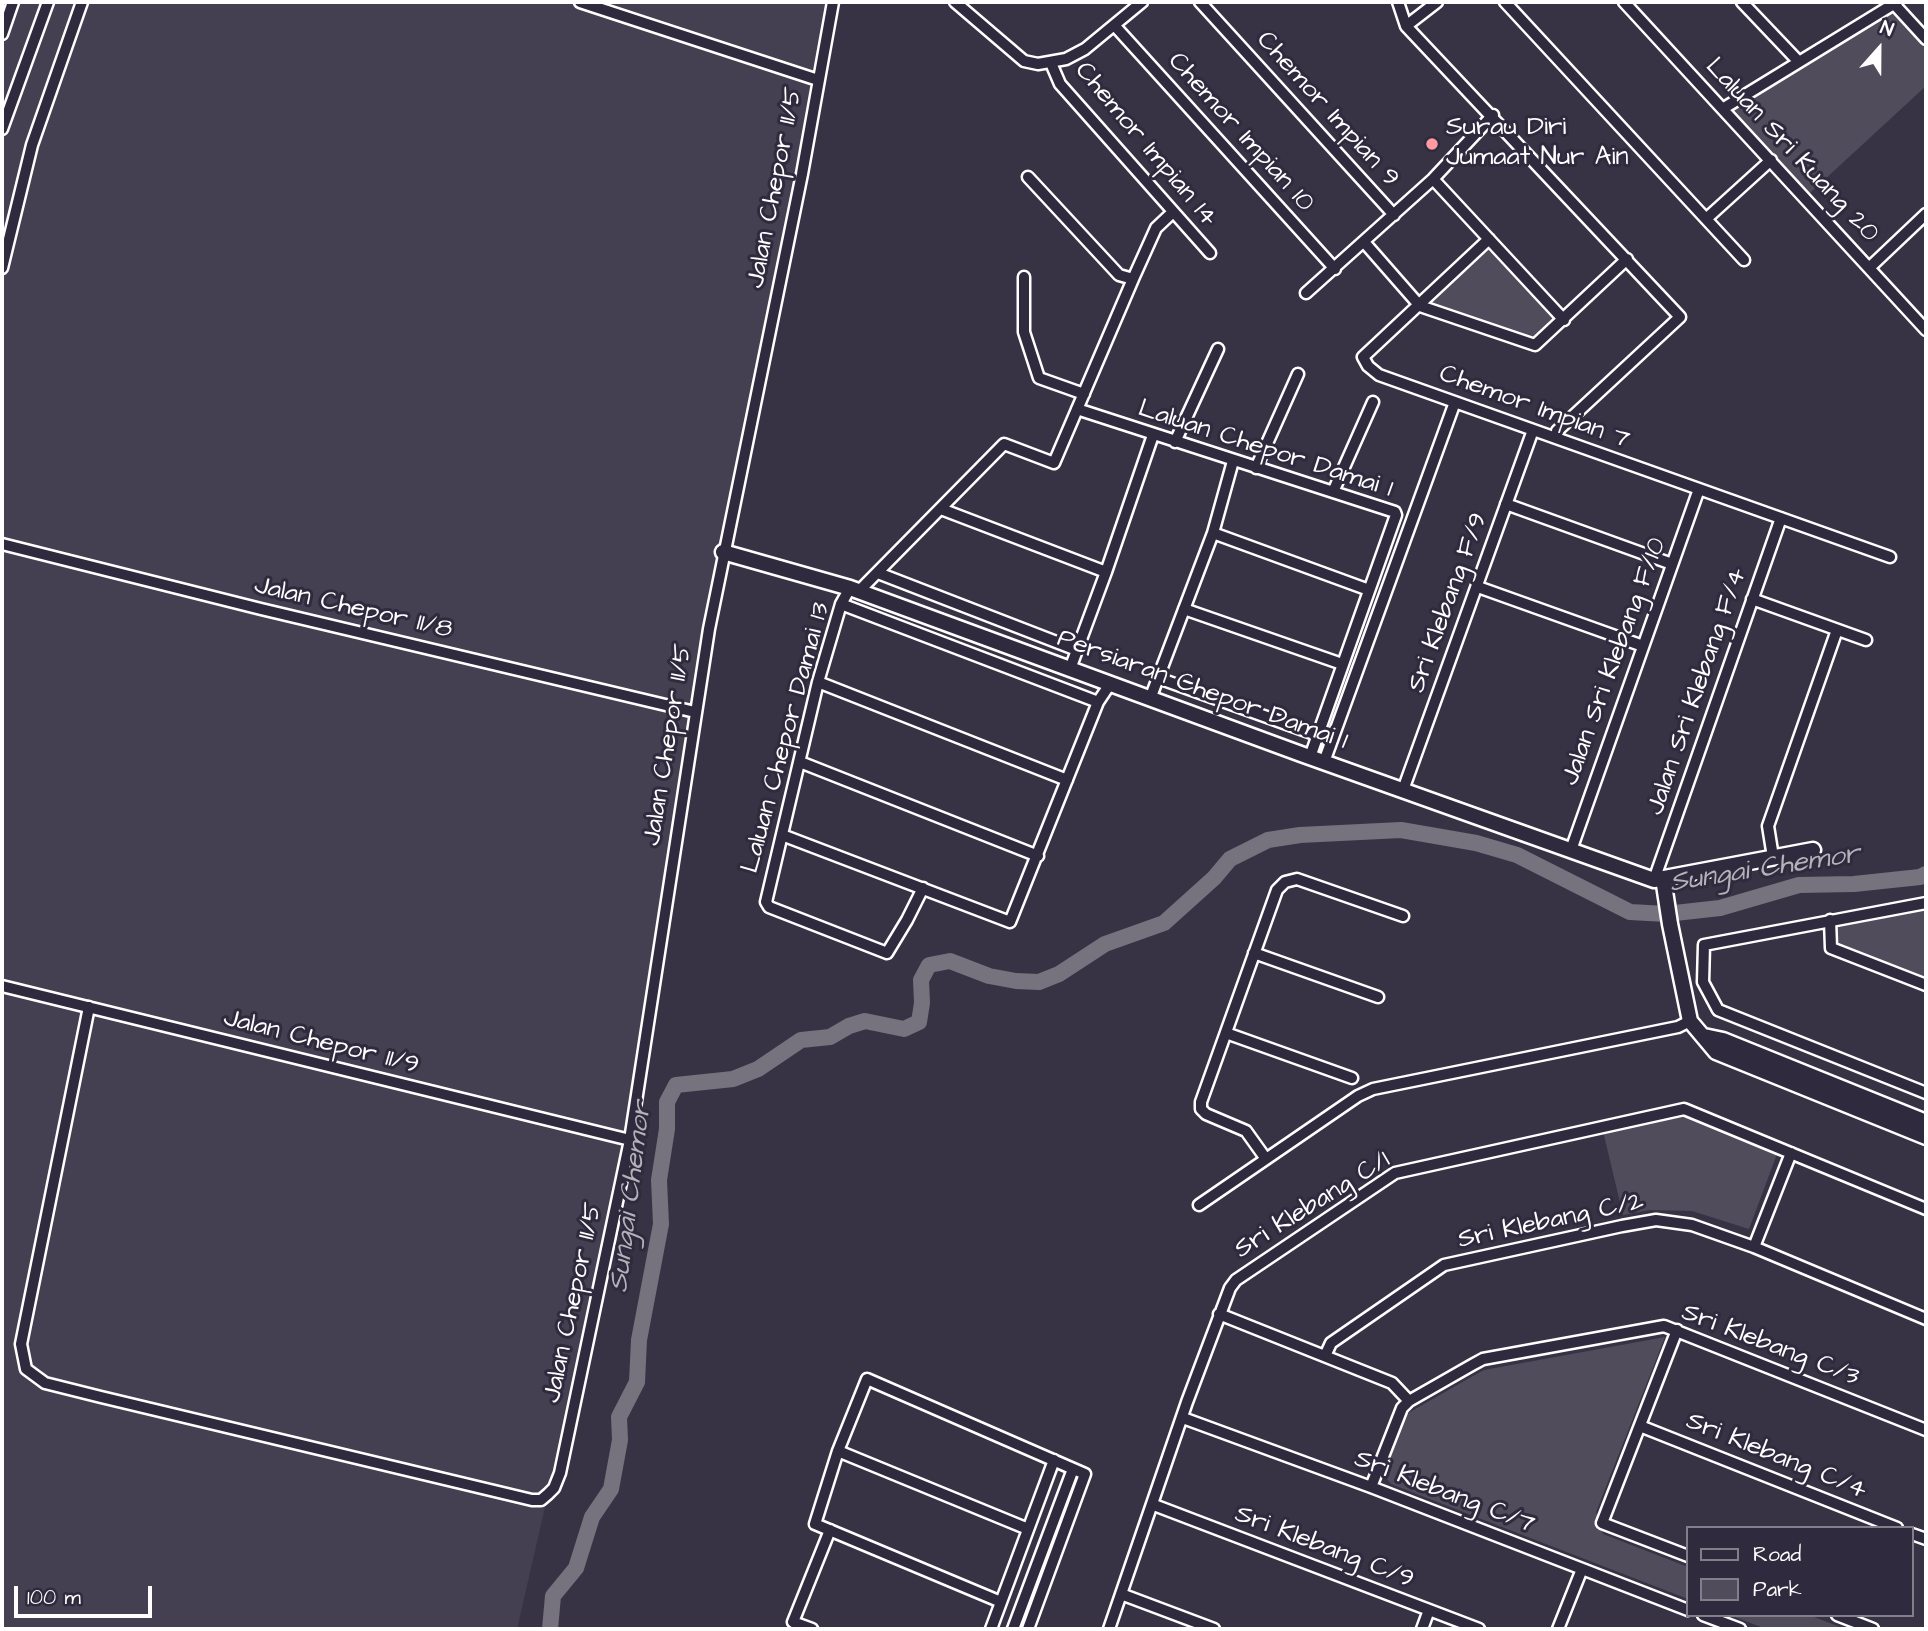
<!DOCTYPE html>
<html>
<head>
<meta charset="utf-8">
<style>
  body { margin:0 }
  #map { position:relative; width:1928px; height:1631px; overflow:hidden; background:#373345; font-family:"Architects Daughter",sans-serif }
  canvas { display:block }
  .frame { position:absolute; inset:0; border:4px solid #fff; pointer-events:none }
  .legend { position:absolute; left:1686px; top:1526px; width:228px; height:91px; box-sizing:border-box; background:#2f2a3d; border:2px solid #827f8b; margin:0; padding:9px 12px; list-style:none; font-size:21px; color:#fff }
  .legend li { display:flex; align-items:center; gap:14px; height:35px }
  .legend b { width:35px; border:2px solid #827f8b }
  .north { position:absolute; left:1844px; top:14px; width:70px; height:70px; -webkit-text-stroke:5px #2f2a3d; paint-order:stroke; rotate:21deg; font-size:19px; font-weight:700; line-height:28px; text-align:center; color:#fff }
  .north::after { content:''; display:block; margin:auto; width:24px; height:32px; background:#fff; clip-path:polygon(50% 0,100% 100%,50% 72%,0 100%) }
  .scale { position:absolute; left:14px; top:1586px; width:138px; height:32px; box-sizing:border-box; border:4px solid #fff; border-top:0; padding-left:9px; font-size:21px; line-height:24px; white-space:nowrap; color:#fff; -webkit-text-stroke:5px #2f2a3d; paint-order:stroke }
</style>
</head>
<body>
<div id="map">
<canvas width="1928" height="1631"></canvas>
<div class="frame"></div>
<ul class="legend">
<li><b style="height:9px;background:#2f2a3d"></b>Road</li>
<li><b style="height:19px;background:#514c5c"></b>Park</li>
</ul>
<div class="north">N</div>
<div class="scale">100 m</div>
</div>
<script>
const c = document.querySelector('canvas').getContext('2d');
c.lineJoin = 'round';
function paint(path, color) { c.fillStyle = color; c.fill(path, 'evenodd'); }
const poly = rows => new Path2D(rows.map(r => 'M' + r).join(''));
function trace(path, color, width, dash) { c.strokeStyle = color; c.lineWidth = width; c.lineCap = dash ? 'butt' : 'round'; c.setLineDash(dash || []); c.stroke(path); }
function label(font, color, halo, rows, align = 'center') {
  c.font = font + ' "Architects Daughter",sans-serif'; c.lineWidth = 6; c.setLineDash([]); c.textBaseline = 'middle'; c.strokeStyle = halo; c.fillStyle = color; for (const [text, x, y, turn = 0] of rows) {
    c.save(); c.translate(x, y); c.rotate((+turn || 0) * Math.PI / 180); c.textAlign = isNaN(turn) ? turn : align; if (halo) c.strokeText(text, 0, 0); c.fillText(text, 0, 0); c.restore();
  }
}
paint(poly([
  [2,2,836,2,723,552,630,1140,560,1473,548,1494,517,1629,2,1629]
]), '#444051');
paint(poly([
  [1894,11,1926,46,1926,86,1810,193,1733,110],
  [1489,239,1564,320,1535,345,1420,306],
  [1926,903,1926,985,1831,948,1830,920],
  [1686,1116,1777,1154,1749,1229,1692,1211,1650,1210,1623,1215,1603,1131],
  [1665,1337,1596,1512,1603,1534,1688,1567,1688,1599,1391,1484,1383,1474,1402,1419,1410,1412,1473,1376,1484,1370],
  [1730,1615,1809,1615,1845,1629,1766,1629]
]), '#514c5c');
trace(poly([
  [550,1629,553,1596,576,1568,592,1517,611,1489,620,1440,619,1417,637,1382,639,1340,661,1224,659,1180,667,1129,667,1102,676,1085,733,1079,758,1069,801,1040,830,1037,849,1026,865,1021,904,1029,919,1022,922,1003,921,980,929,965,950,961,989,976,1016,981,1039,982,1059,974,1105,944,1164,923,1214,878,1230,859,1268,840,1300,835,1401,830,1476,843,1517,855,1630,912,1666,914,1720,908,1799,885,1854,884,1920,877,1926,874]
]), '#76737f', 16);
const street = poly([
  [580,2,818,80],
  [955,2,1024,61,1038,64,1066,59,1085,49,1142,2],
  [1200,2,1394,215],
  [1398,2,1406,26,1680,317,1557,431],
  [1505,2,1744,260],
  [1624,2,1926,330],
  [1742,2,1799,62],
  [1894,4,1926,39],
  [1114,25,1335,269],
  [1406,26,1437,2],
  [2,34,13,2],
  [1051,63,1060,84,1210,253],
  [1724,108,1897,2],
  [2,129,48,2],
  [1028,177,1119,275,1133,279,1156,228,1173,212],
  [1433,179,1564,320],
  [1706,219,1771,160],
  [1489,239,1363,357,1368,366,1379,375,1890,557],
  [1364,242,1420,306,1535,345,1627,259],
  [2,268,32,145,82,2],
  [1869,268,1926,214],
  [1024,277,1024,332,1039,378,1084,394],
  [1306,293,1433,179,1493,115],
  [1077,409,1395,512,1396,515,1310,757],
  [1175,442,1218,349],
  [1256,468,1298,374],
  [1333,492,1373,402],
  [1506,504,1672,564],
  [941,509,1106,572],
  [1213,533,1369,590],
  [2,544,261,609,695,712],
  [878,573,1077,650],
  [1478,587,1643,646],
  [850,588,841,604,818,682,766,902,769,907,887,953,907,920,923,888],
  [859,591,1004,444,1054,463,1133,279],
  [1752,599,1866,640],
  [841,604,1098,702],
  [1184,609,1342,664],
  [1070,669,1106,572,1153,435],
  [1158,678,1317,735],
  [818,682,1067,780],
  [1150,699,1213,533,1233,461],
  [800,762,1038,856],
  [1324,762,1455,402],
  [1403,790,1533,430],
  [782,835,1010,922,1098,702,1110,684],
  [1571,850,1699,489],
  [1773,857,1768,826,1837,630],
  [1654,880,1781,518],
  [1926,903,1704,945,1703,982,1718,1010,1926,1093],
  [1830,920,1831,948,1926,985],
  [1254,953,1378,997],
  [2,986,630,1140],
  [89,1007,21,1344,26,1369,45,1383,101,1397,532,1500,541,1500,548,1494,554,1488,560,1473,630,1140,709,629,802,174,833,2],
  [1226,1033,1352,1078],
  [1266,1159,1246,1131,1206,1114,1201,1109,1201,1102,1277,890,1285,882,1297,879,1403,916],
  [1199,1205,1358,1096,1373,1089,1678,1027,1690,1021],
  [1754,1247,1791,1153],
  [1219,1314,1392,1383,1409,1401],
  [1677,1330,1602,1523,1688,1556],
  [1325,1356,1331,1343,1444,1265,1622,1226,1656,1220,1692,1225,1754,1247,1926,1319],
  [1183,1418,1371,1487,1688,1610],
  [1640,1426,1897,1528],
  [838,1451,1028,1529],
  [1371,1487,1402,1408,1409,1401,1472,1365,1483,1359,1664,1326,1926,1430],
  [1154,1505,1479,1629],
  [1912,1534,1926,1539],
  [1121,1594,1214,1629],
  [1001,1602,815,1524,838,1451,867,1379,1085,1474,1028,1629],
  [1703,1615,1740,1629],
  [1837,1615,1873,1629],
  [812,1629,793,1622,830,1530],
  [991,1629,1054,1460],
  [1013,1629,1073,1469],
  [1109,1629,1187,1402,1230,1288,1236,1280,1395,1173,1684,1109,1926,1209],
  [1422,1629,1429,1610],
  [1558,1629,1582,1569]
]);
const secondary = poly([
  [723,552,850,588,1301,754,1654,880,1813,850],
  [1663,878,1670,924,1690,1021,1716,1052,1926,1137],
  [1704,1036,1723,1040,1926,1122]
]);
trace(street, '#fff', 15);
trace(secondary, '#fff', 19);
trace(street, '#2f2a3d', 10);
trace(secondary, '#2f2a3d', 14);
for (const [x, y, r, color] of [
  [1432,144,7,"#ff9aa2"]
]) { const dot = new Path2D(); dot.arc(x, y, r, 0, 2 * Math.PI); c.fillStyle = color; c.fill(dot); trace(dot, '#2f2a3d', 2.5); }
label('26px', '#fff', '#2f2a3d', [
  ["Chemor Impian 9",1327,110,48],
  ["Chemor Impian 10",1240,133,48],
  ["Chemor Impian 14",1145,145,50],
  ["Laluan Sri Kuang 20",1791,151,47],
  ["Jalan Chepor 11/5",776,188,-79],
  ["Chemor Impian 7",1534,408,20],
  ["Laluan Chepor Damai 1",1265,450,18],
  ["Sri Klebang F/9",1449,603,-70],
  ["Jalan Chepor 11/8",353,609,13],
  ["Jalan Sri Klebang F/10",1615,662,-70],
  ["Persiaran Chepor Damai 1",1202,691,20],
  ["Jalan Sri Klebang F/4",1698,692,-71],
  ["Laluan Chepor Damai 13",787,738,-75],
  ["Jalan Chepor 11/5",669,745,-81],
  ["Jalan Chepor 11/9",321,1043,14],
  ["Sri Klebang C/1",1313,1206,-32],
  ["Sri Klebang C/2",1551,1222,-12],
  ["Jalan Chepor 11/5",574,1303,-78],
  ["Sri Klebang C/3",1770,1346,21],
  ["Sri Klebang C/4",1776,1457,22],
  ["Sri Klebang C/7",1444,1493,21],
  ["Sri Klebang C/9",1324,1548,21]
]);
label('26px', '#fff', '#2f2a3d', [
  ["Surau Diri",1446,129],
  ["Jumaat Nur Ain",1446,159]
], 'left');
label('italic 28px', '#b4b2b9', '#2f2a3d', [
  ["Sungai Chemor",1765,870,-9],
  ["Sungai Chemor",632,1197,-83]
]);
</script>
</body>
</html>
